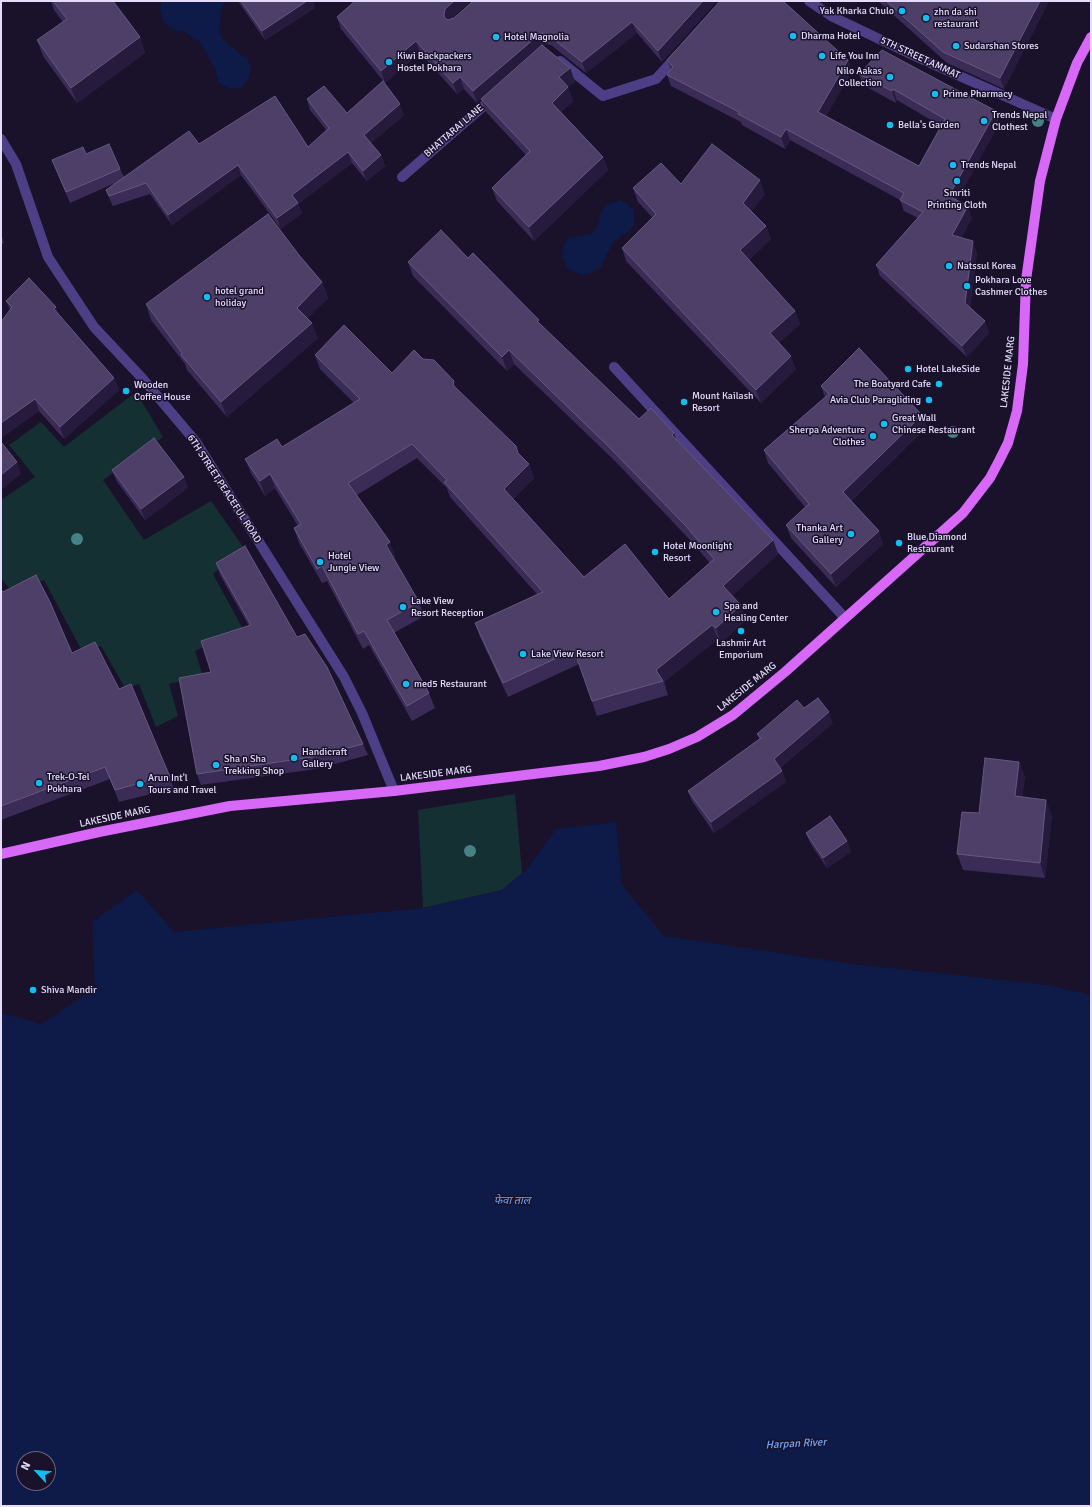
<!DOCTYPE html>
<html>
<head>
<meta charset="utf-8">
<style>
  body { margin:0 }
  #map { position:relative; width:1092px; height:1507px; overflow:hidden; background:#19122a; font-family:Signika,sans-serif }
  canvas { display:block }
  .frame { position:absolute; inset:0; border:2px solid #e5dcfd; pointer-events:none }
  .north { position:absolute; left:16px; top:1451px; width:40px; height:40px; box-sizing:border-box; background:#19122a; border:1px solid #6b637e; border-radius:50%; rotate:296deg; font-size:11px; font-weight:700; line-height:16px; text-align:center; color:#e5dcfd }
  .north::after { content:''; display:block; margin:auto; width:14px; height:18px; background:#11bef4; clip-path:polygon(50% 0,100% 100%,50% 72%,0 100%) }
</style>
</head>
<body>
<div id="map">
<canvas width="1092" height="1507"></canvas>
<div class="frame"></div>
<div class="north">N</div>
</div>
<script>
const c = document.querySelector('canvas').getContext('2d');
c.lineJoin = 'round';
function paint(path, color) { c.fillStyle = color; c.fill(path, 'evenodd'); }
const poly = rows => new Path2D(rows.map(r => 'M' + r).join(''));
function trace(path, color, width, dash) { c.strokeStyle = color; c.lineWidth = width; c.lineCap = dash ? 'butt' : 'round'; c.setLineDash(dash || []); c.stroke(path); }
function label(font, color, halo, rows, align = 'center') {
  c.font = font + ' Signika,"Noto Sans Devanagari",sans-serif'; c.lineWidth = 3; c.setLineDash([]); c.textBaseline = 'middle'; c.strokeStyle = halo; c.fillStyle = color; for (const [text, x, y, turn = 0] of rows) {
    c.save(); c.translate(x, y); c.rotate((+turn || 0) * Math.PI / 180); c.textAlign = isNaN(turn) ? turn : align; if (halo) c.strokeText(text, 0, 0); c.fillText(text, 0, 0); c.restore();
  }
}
paint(poly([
  [136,392,163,437,103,480,144,540,211,501,244,548,213,574,243,629,195,651,203,676,169,684,178,716,156,727,139,684,125,688,101,646,82,651,44,580,12,592,1,578,1,500,35,477,9,445,41,422,64,447],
  [515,794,522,873,502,890,423,908,418,810]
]), '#153033');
paint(poly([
  [162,1,226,1,222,8,219,30,223,40,248,60,251,68,248,80,241,88,229,89,219,83,215,68,199,41,184,32,173,30,164,23,160,9],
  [620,200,628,204,634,210,634,225,629,231,613,242,601,267,592,273,581,275,572,271,566,266,563,258,562,252,564,244,569,238,591,234,598,226,602,210,606,205],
  [616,822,622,885,664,936,853,964,1047,985,1091,995,1091,1506,1,1506,1,1013,42,1024,95,988,92,922,137,890,174,932,423,908,502,890,526,870,556,829],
  [24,1459,48,1459,48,1483,24,1483]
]), '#0e1a47');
trace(poly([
  [809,1,833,17,917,57,1056,119],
  [560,61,603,96,656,79,678,55],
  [1,139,16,164,48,257,94,327,142,378,196,442,344,677,362,713,394,791],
  [402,177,494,97],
  [614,367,845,618]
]), '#4c3f86', 10);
trace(poly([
  [1,854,99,832,230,806,394,791,599,766,644,757,669,749,697,737,733,715,785,672,963,513,990,478,999,461,1008,443,1017,411,1023,364,1026,280,1040,181,1056,119,1077,63,1091,37]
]), '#d768f8', 10);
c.fillStyle = '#468185';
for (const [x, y] of [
  [1038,121],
  [953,432],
  [77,539],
  [470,851]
]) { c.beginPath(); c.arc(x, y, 6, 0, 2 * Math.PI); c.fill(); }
paint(poly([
  [51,1,113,1,140,37,145,53,77,103,43,56,37,40,63,22,54,10],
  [238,1,313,1,315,8,265,40],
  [355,1,470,1,451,19,454,18,473,1,717,1,662,62,637,33,586,73,551,45,545,44,543,46,570,68,575,82,568,87,573,101,561,112,603,157,608,170,534,241,497,201,492,188,526,155,486,112,481,99,477,103,464,89,457,94,420,53,385,83,341,29,337,17],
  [878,1,1049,1,1004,89,947,63],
  [667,60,848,60,852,71,826,116,919,166,941,126,897,100,896,103,863,85,859,74,1000,122,957,200,972,218,961,238,977,253,970,308,985,321,989,333,967,357,880,276,876,265,918,218,904,211,900,200,790,140,785,149,742,125,741,122,671,86,667,75,671,71],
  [307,99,347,113,404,115,371,143,381,155,385,166,367,181,352,163,298,204,302,213,281,229,241,175,172,225,150,194,113,206,110,200,106,190,115,183,70,203,56,170,52,160,86,154,120,169,124,177,199,144,308,147,327,131,310,110],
  [681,184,765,194,751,211,766,226,771,239,749,260,795,311,800,324,779,343,796,369,761,403,626,261,622,248,653,218,638,202,633,188],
  [1,234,4,243,1,244],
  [299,255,322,282,328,298,307,318,318,338,227,417,187,370,185,364,151,320,146,304],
  [468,258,540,324,639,419,676,439,773,540,778,554,732,596,741,605,746,620,721,643,718,639,664,682,668,695,597,716,579,664,508,697,480,637,475,623,537,594,450,497,447,488,417,458,357,495,395,556,393,558,419,602,424,616,394,633,429,693,435,708,412,721,369,645,363,649,327,581,322,583,299,543,294,528,298,526,275,488,265,496,251,473,245,459,282,447,354,403,320,369,315,355,392,373,423,359,456,388,529,464,534,478,513,499,584,577,669,599,710,563,690,540,616,462,514,364,507,371,413,276,408,262],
  [6,301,59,315,114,378,119,390,64,439,39,411,1,438,10,310],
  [821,386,927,427,851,501,883,544,836,587,791,538,786,525,805,507,768,463,764,450,825,397],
  [112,470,184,477,188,488,145,520,116,480],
  [216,563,297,637,363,744,368,755,316,769,201,785,197,774,211,672,249,626,220,575],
  [1,589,3,592,72,653,119,689,170,777,174,790,155,793,119,802,110,779,1,820],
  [804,708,833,723,780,768,782,771,786,782,714,833,692,801,688,791,759,739,757,734],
  [1019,762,1025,777,1022,797,1052,815,1045,878,963,870,957,854,979,813],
  [806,833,847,841,851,852,827,868,810,843]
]), '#3b2c57');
paint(poly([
  [307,1,313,1,315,8,265,40,262,31],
  [454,1,470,1,449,21,448,26,444,15,445,9],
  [703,1,717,1,662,62,658,51],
  [1040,1,1049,1,1004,89,1000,78],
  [632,22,637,33,586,73,582,62],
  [541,33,545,44,477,103,473,91],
  [140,37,145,53,77,103,71,88],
  [416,41,420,53,385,83,381,71],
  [848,60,852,71,822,123,818,112],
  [570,68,575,82,564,91,559,77],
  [460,77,464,89,457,94,453,83],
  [568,87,573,101,557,116,552,103],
  [893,89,897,100,896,103,892,91],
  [400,104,404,115,368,145,364,135],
  [996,111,1000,122,954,207,949,196],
  [786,129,790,140,785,149,781,137],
  [348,152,352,163,298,204,302,213,281,229,277,218,292,195],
  [381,155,385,166,367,181,363,171],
  [603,157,608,170,534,241,529,227],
  [238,165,241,175,172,225,168,215],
  [760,180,765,194,748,216,743,203],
  [968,206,972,218,956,246,952,235],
  [766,226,771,239,745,264,740,250],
  [973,241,977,253,969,314,965,303],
  [322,282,328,298,303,323,297,308],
  [56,307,61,319,54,309],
  [795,311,800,324,775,347,770,333],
  [985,321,989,333,967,357,962,346],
  [312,323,318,338,227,417,221,402],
  [509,350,514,364,507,371,502,357],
  [791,356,796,369,761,403,756,390],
  [114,378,119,390,64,439,60,427],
  [454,381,459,395,453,385],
  [35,399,39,411,1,438,1,423],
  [922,415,927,427,847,504,843,492],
  [674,433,679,447,672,435],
  [17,462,21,474,1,490,1,475],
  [529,464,534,478,509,503,504,489],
  [270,474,275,488,265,496,260,481],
  [184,477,188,488,145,520,141,509],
  [879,531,883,544,836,587,831,574],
  [773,540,778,554,728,600,723,586],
  [390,542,395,556,391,559,386,545],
  [741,605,746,620,721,643,716,628],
  [712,625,718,639,664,682,656,670],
  [829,712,833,723,777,770,774,759],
  [1019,762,1025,777,1021,811,1015,796],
  [782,771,786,782,714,833,711,822],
  [1046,800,1052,815,1045,878,1040,863],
  [847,841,851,852,827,868,823,858]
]), '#261a3d');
const building = poly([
  [53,1,113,1,140,37,71,88,37,40,67,19,53,1],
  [241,1,307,1,262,31,241,1],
  [355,1,454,1,445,9,444,15,445,18,448,20,454,18,473,1,703,1,658,51,632,22,582,62,547,34,541,33,473,91,460,77,453,83,416,41,381,71,337,17,355,1],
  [720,1,783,1,848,60,818,112,919,166,945,119,893,89,892,91,859,74,882,50,996,111,949,196,968,206,952,235,973,241,965,303,985,321,962,346,876,265,923,212,900,200,904,193,786,129,781,137,738,114,739,112,667,75,673,67,667,60,720,1],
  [886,1,1040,1,1000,78,943,52,886,1],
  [542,45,570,68,559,77,568,87,552,103,603,157,529,227,492,188,530,151,481,99,542,45],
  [383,81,400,104,364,135,381,155,363,171,348,152,292,195,298,203,277,218,238,165,168,215,146,183,109,196,106,190,189,131,199,144,275,96,308,147,329,128,307,99,324,86,347,113,383,81],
  [109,144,120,169,66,192,52,160,83,147,86,154,109,144],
  [712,144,760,180,743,203,766,226,740,250,795,311,770,333,791,356,756,390,622,248,656,214,633,188,661,163,681,184,712,144],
  [268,214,299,255,322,282,297,308,312,323,221,402,181,355,182,353,146,304,268,214],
  [441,230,468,258,473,253,539,320,537,321,639,419,651,408,674,433,672,435,773,540,723,586,741,605,716,628,712,625,656,670,663,681,592,701,574,650,503,683,475,623,543,592,444,482,447,480,412,444,348,483,390,542,386,545,419,602,387,620,429,693,407,706,364,631,358,634,322,566,317,569,294,528,301,524,270,474,260,481,245,459,277,439,282,447,360,399,315,355,344,325,392,373,414,350,423,359,434,360,454,381,453,385,516,446,518,453,529,464,504,489,584,577,625,544,669,599,714,559,685,525,610,448,509,350,502,357,408,262,441,230],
  [29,278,56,307,54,309,114,378,60,427,35,399,1,423,1,322,12,307,6,301,29,278],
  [859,348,922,415,843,492,879,531,831,574,786,525,809,504,764,450,829,394,821,386,859,348],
  [154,438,184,477,141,509,112,470,154,438],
  [1,442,17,462,1,475,1,442],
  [245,546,297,637,305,634,327,667,363,744,312,757,197,774,179,678,211,672,201,641,251,625,216,563,245,546],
  [36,575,50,602,72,653,95,642,119,689,131,684,170,777,150,780,115,790,105,767,1,806,1,589,3,592,36,575],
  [818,698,829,712,774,759,782,771,711,822,688,791,761,738,757,734,797,700,804,708,818,698],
  [985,758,1019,762,1015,796,1046,800,1040,863,957,854,962,812,979,813,985,758],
  [830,816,847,841,823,858,806,833,830,816]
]);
paint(building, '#4d3f68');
trace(building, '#655880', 1);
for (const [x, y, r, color] of [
  [902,11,4,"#11bef4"],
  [926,18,4,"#11bef4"],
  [793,36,4,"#11bef4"],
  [496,37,4,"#11bef4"],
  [956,46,4,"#11bef4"],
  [822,56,4,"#11bef4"],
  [389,62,4,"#11bef4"],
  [890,77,4,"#11bef4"],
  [935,94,4,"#11bef4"],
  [984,121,4,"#11bef4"],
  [890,125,4,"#11bef4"],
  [953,165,4,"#11bef4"],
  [957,181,4,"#11bef4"],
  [949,266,4,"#11bef4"],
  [967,286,4,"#11bef4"],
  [207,297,4,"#11bef4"],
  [908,369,4,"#11bef4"],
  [939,384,4,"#11bef4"],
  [126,391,4,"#11bef4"],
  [929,400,4,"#11bef4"],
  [684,402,4,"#11bef4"],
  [884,424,4,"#11bef4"],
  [873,436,4,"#11bef4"],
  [851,534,4,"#11bef4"],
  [899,543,4,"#11bef4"],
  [655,552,4,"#11bef4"],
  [320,562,4,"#11bef4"],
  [403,607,4,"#11bef4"],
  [716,612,4,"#11bef4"],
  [741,631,4,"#11bef4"],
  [523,654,4,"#11bef4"],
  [406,684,4,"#11bef4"],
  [294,758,4,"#11bef4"],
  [216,765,4,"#11bef4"],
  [39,783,4,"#11bef4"],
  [140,784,4,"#11bef4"],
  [33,990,4,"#11bef4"]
]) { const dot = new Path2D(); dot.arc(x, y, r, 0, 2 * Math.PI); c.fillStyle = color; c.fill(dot); trace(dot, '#19122a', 1.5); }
label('10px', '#e5dcfd', '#19122a', [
  ["Yak Kharka Chulo",894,11,"right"],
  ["zhn da shi",934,12],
  ["restaurant",934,24],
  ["Dharma Hotel",801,36],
  ["Hotel Magnolia",504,37],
  ["Sudarshan Stores",964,46],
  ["Kiwi Backpackers",397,56],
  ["Hostel Pokhara",397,68],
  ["Life You Inn",830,56],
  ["Nilo Aakas",882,71,"right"],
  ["Collection",882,83,"right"],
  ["Prime Pharmacy",943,94],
  ["Trends Nepal",992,115],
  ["Clothest",992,127],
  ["Bella's Garden",898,125],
  ["Trends Nepal",961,165],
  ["Smriti",957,193,"center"],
  ["Printing Cloth",957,205,"center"],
  ["Natssul Korea",957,266],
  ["Pokhara Love",975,280],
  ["Cashmer Clothes",975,292],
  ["hotel grand",215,291],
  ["holiday",215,303],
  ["Hotel LakeSide",916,369],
  ["The Boatyard Cafe",931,384,"right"],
  ["Wooden",134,385],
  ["Coffee House",134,397],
  ["Mount Kailash",692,396],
  ["Resort",692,408],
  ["Avia Club Paragliding",921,400,"right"],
  ["Great Wall",892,418],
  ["Chinese Restaurant",892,430],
  ["Sherpa Adventure",865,430,"right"],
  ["Clothes",865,442,"right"],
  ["Thanka Art",843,528,"right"],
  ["Gallery",843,540,"right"],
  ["Blue Diamond",907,537],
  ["Restaurant",907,549],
  ["Hotel Moonlight",663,546],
  ["Resort",663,558],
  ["Hotel",328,556],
  ["Jungle View",328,568],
  ["Lake View",411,601],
  ["Resort Reception",411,613],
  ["Spa and",724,606],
  ["Healing Center",724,618],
  ["Lashmir Art",741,643,"center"],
  ["Emporium",741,655,"center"],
  ["Lake View Resort",531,654],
  ["med5 Restaurant",414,684],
  ["Handicraft",302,752],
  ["Gallery",302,764],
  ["Sha n Sha",224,759],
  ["Trekking Shop",224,771],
  ["Trek-O-Tel",47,777],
  ["Pokhara",47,789],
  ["Arun Int'l",148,778],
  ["Tours and Travel",148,790],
  ["Shiva Mandir",41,990]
], 'left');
label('10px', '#e5dcfd', '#19122a', [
  ["5TH STREET,AMMAT",920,58,25],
  ["BHATTARAI LANE",454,131,-41],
  ["LAKESIDE MARG",1008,372,-84],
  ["6TH STREET,PEACEFUL ROAD",224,489,57],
  ["LAKESIDE MARG",747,687,-39],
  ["LAKESIDE MARG",436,774,-7],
  ["LAKESIDE MARG",115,817,-12]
]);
label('italic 11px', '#6fa6f9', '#19122a', [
  ["फेवा ताल",512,1201],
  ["Harpan River",796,1444,-3]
]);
</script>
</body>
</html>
